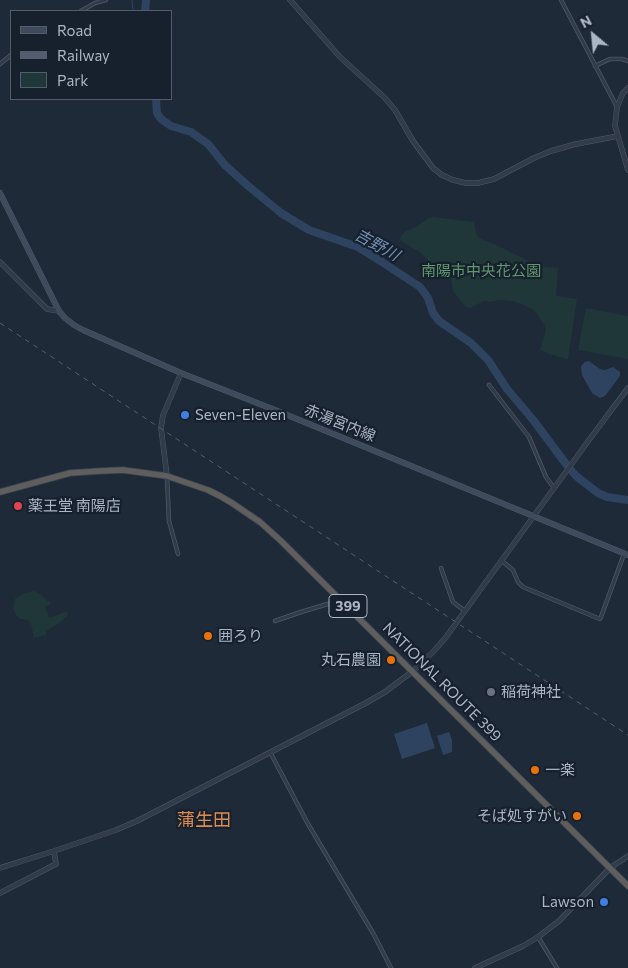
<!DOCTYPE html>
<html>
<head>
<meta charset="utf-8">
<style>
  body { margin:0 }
  #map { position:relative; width:628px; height:968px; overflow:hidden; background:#1e2a38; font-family:Commissioner,sans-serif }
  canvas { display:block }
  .legend { position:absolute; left:10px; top:10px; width:162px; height:90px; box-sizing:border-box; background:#17202d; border:1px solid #525c6a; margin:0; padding:6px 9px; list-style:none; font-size:15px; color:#abb6c6 }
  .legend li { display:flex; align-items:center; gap:10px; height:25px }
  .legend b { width:25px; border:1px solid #525c6a }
  .north { position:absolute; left:568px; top:10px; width:50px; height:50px; -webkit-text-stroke:4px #17202d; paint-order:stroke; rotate:332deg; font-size:14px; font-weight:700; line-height:20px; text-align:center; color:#abb6c6 }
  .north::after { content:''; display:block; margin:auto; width:18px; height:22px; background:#abb6c6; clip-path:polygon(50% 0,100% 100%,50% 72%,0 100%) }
</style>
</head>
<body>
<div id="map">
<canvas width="628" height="968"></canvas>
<ul class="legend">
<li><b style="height:6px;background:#3f4a5c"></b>Road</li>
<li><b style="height:6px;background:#535f70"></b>Railway</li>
<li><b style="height:14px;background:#203739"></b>Park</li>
</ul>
<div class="north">N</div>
</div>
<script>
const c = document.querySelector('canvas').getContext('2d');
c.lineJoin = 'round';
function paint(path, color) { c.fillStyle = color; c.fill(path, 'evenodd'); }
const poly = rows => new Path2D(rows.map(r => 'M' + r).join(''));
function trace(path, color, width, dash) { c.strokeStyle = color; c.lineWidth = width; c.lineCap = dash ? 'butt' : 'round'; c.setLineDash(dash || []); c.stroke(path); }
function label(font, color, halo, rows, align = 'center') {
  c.font = font + ' Commissioner,"Noto Sans JP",sans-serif'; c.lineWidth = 4.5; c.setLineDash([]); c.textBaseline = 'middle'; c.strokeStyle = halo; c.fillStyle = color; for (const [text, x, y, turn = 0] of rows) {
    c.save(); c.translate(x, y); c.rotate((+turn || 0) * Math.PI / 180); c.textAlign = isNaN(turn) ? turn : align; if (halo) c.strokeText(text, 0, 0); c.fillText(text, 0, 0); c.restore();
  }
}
paint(poly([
  [433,217,474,222,476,234,481,239,494,244,539,266,558,268,556,296,577,299,568,359,549,354,540,350,546,330,544,324,533,309,513,301,499,300,491,302,484,301,470,308,465,306,453,291,451,279,448,280,421,253,400,240,401,236,406,231,416,227,429,218],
  [586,308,628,316,628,359,578,350],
  [34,591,40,594,47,601,50,602,50,605,45,606,49,618,67,611,68,615,58,624,46,631,46,635,34,638,31,624,28,620,18,618,13,609,15,599,24,593]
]), '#203739');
paint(poly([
  [589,361,600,369,605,370,613,367,620,372,620,376,605,396,600,398,592,393,582,375,581,366,585,362],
  [427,723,435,748,402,759,394,734],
  [449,732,452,740,452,752,443,755,437,736]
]), '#2e435f');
trace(poly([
  [132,0,133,11]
]), '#2e435f', 1);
trace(poly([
  [145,11,146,0],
  [156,99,157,113,161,119,171,126,191,132,208,144,225,165,247,185,281,213,309,230,358,247,382,262,420,287,428,298,433,313,439,321,471,343,488,360,507,389,534,421,566,464,576,476,598,493,607,497,628,500]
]), '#2e435f', 8);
const minor = poly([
  [561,0,617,107],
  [81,11,95,3,106,0],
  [0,64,11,55],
  [595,66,610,59,622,59,628,61],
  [489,385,529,437,546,477,554,488],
  [167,477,169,521,178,554],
  [502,561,513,570,518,582,523,587,600,619],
  [441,568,453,602,465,611],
  [601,617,624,554],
  [275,621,301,612,341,600],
  [270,752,308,824,373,933,391,968],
  [538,937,557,968]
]);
const tertiary = poly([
  [290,0,340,57,385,98,395,110,413,141,433,168,442,175,453,180,466,183,478,183,494,179,534,158,551,151,576,144,618,136],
  [628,88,623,93,617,107,615,126,628,170],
  [0,262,47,309,59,311],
  [167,476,161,428,163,415,181,373],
  [0,868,54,851,116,830,137,821,364,704,385,692,413,671,434,651,446,637,589,440,628,388],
  [0,893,56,864,54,851],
  [475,968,523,946,538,937,559,921,610,868,628,856]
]);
const secondary = poly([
  [0,193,59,311,65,318,74,325,83,330,181,373,275,410,628,555]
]);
const trunk = poly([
  [0,492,70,473,100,471,123,470,167,476,208,490,220,496,232,503,260,522,280,540,628,886]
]);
trace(minor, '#4f5967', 4.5);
trace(tertiary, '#4f5967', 5.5);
trace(secondary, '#4f5967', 6);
trace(trunk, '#3c4653', 7);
trace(minor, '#313b49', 3);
trace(tertiary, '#313b49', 4.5);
trace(secondary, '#3f4a5c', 5);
trace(trunk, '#5f5e5c', 5.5);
trace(poly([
  [0,323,628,735]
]), '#535f70', 1, [5, 5]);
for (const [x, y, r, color] of [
  [185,415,5,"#3f7fe0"],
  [18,506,5,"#e0444e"],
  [208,636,5,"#e8710a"],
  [391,660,5,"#e8710a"],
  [491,692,5,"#6b7280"],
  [535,770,5,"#e8710a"],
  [577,816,5,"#e8710a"],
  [604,902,5,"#3f7fe0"]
]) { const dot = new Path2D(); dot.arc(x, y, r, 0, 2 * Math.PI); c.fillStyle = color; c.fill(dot); trace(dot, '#17202d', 2); }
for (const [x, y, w] of [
  [348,606,38]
]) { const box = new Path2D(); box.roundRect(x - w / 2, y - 11.5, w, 23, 4); c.fillStyle = '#17202d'; c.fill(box); trace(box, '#abb6c6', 1); }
label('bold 14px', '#abb6c6', null, [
  ["399",348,606]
]);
label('15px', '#61986d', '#17202d', [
  ["南陽市中央花公園",481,271]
]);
label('15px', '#abb6c6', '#17202d', [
  ["Seven-Eleven",195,415],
  ["薬王堂 南陽店",28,506],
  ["囲ろり",218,636],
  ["丸石農園",381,660,"right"],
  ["稲荷神社",501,692],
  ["一楽",545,770],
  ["そば処すがい",567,816,"right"],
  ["Lawson",594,902,"right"]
], 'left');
label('15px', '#abb6c6', '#17202d', [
  ["赤湯宮内線",340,423,22],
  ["NATIONAL ROUTE 399",442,682,45]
]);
label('italic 16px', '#718db1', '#17202d', [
  ["吉野川",377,245,29]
]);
label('18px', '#dc8b50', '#17202d', [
  ["蒲生田",204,820]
]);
</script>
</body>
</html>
